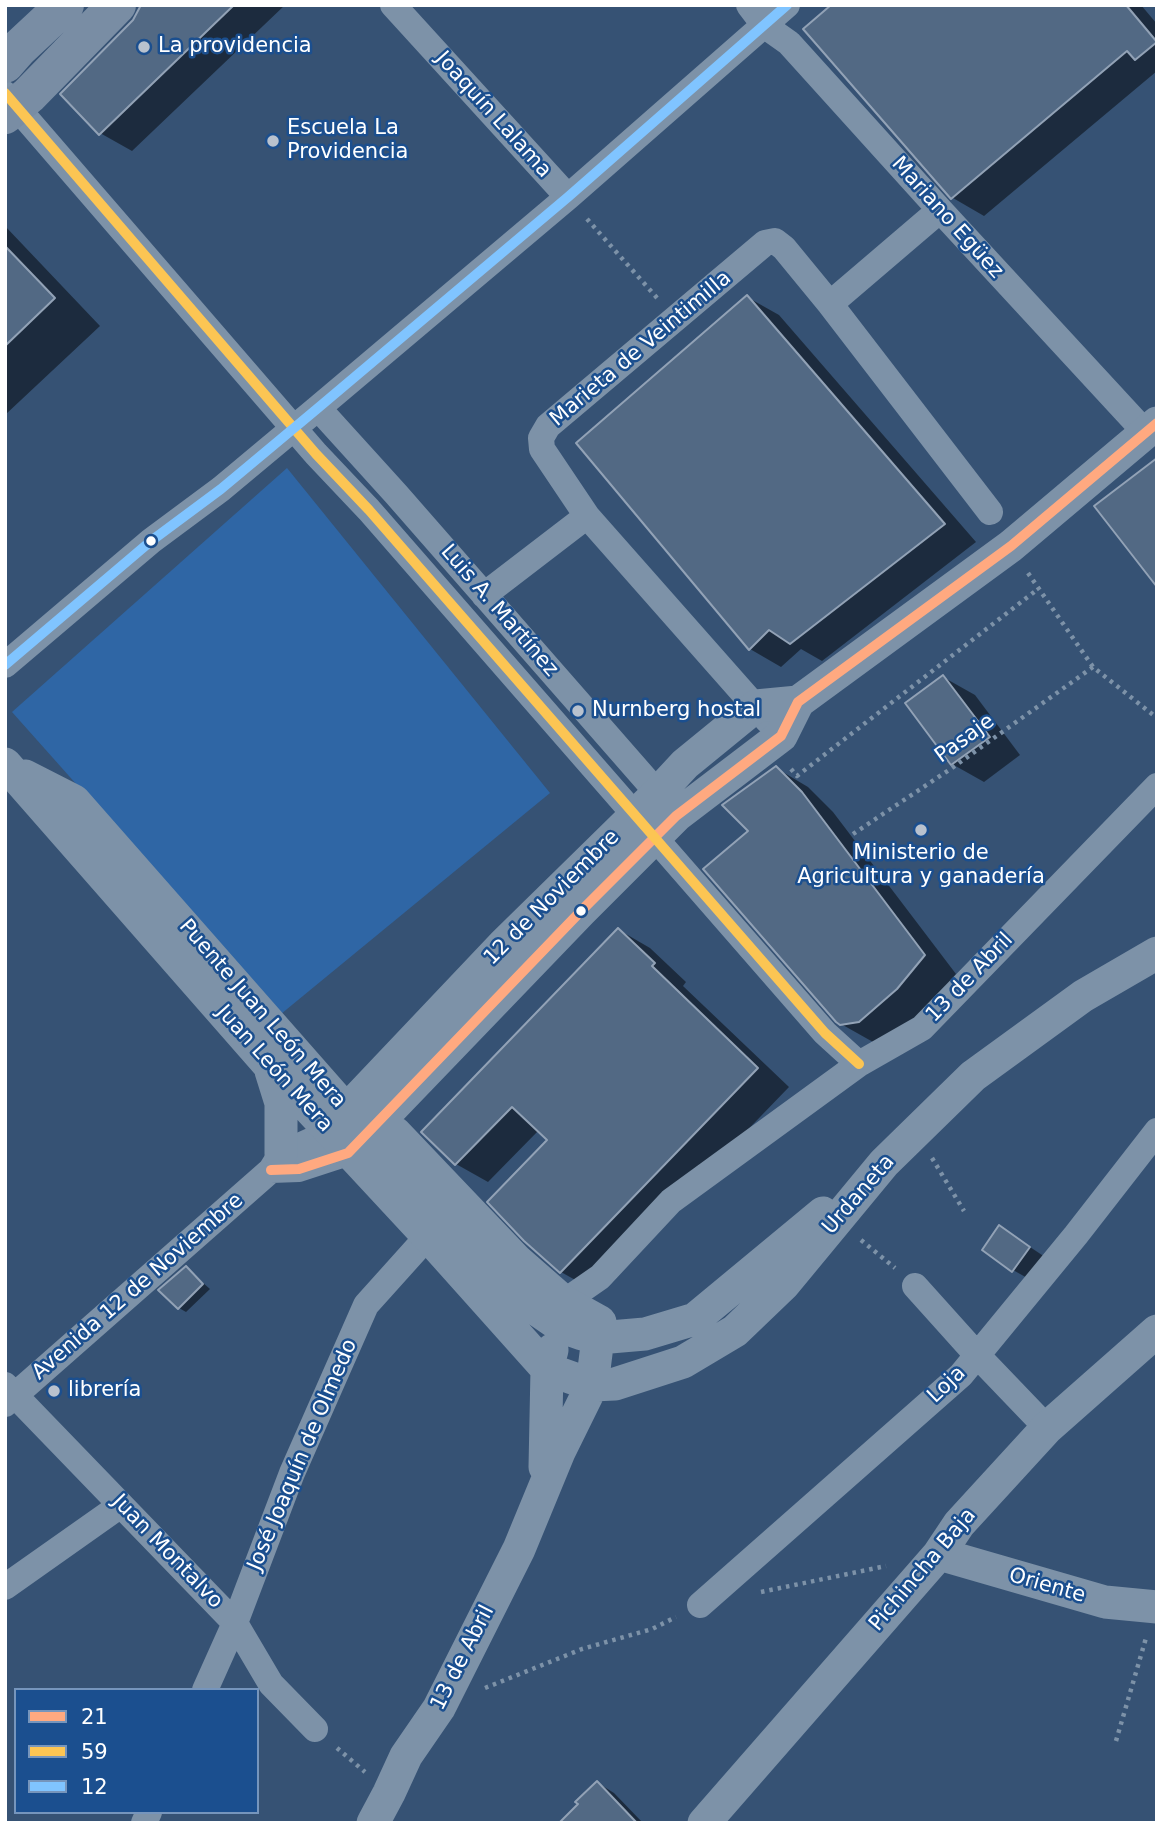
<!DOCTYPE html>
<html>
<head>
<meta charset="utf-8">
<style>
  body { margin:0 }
  #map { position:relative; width:1162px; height:1828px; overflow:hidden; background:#365274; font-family:"DejaVu Sans",sans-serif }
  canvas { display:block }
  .frame { position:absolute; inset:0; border:7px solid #fff; pointer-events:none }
  .legend { position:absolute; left:14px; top:1688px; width:245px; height:126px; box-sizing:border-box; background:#1b4f8f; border:2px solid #7695bc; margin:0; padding:9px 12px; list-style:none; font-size:21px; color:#fff }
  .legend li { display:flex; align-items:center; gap:14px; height:35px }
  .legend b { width:35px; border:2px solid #7695bc }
</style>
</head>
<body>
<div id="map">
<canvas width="1162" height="1828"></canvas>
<div class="frame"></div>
<ul class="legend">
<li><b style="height:9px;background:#ffa980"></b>21</li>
<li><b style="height:9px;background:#fcc553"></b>59</li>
<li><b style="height:9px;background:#80c4ff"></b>12</li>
</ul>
</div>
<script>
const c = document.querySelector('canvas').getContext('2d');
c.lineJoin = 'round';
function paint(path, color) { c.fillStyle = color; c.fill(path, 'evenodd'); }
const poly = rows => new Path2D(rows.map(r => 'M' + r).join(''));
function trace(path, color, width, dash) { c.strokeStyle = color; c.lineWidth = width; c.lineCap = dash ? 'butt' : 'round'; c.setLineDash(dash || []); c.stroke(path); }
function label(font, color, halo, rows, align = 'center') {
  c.font = font + ' "DejaVu Sans",sans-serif'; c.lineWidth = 5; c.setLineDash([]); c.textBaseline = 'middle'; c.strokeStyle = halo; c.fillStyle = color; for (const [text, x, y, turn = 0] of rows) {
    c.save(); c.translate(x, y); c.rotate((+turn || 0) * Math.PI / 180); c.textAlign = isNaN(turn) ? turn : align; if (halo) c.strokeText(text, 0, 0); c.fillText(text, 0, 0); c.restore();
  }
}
paint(poly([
  [287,468,550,793,281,1014,12,712]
]), '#2f66a5');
paint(poly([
  [144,5,285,5,132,151,100,133,134,21],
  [834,5,1141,5,1157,24,1157,71,984,216,953,198,805,30],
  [5,226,100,326,5,415],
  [747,297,779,315,976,542,822,661,801,649,781,667,750,649],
  [943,677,975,695,1020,755,984,782,952,764],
  [776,768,808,787,833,812,956,974,929,1007,892,1039,873,1042,841,1024,750,831],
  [619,930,650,948,686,982,683,986,789,1087,593,1290,561,1272,550,1140,539,1130,488,1182,456,1164],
  [1000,1227,1045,1257,1029,1279,1013,1270],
  [186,1268,210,1289,186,1312,179,1308],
  [598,1783,614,1793,643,1823,573,1823]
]), '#0007');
const building = poly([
  [141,5,234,5,99,135,60,94,133,20,141,5],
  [831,5,1126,5,1157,42,1135,60,1127,51,951,199,803,29,831,5],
  [5,246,55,298,5,346,5,246],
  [747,295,945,524,790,644,769,630,749,650,576,443,747,295],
  [1157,458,1157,587,1094,506,1157,458],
  [943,675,990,737,951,765,905,703,943,675],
  [776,766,802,792,925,955,897,989,859,1022,840,1025,836,1022,703,869,748,831,722,805,776,766],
  [618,928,655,963,652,966,758,1068,560,1273,524,1241,487,1202,547,1140,512,1107,455,1165,421,1132,618,928],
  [999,1225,1030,1247,1012,1272,982,1250,999,1225],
  [186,1266,203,1284,178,1309,158,1290,186,1266],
  [597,1781,637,1823,559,1823,578,1804,575,1802,597,1781]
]);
paint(building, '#526984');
trace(building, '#92a2b6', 2);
trace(poly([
  [587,219,658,299],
  [1028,573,1093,667,1157,718],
  [791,769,797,776,1038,589],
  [853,834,952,768,1093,667],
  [932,1158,964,1211],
  [861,1240,895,1268],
  [761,1592,886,1566],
  [485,1688,582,1649,652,1629,676,1617],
  [1116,1741,1146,1638],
  [337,1748,365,1772]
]), '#7d92a8', 4.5, [3.5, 5]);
trace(poly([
  [393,5,568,197],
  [749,5,765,26,789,43,940,210,1145,432],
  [5,94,316,454,369,510,825,1033,859,1064],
  [830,304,940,210],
  [318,408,396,494,669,806],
  [484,595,587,516],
  [5,665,151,541,221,489,318,408,568,197,787,5],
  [768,721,587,516,542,449,541,438,548,426,765,243,775,241,784,248,830,304,990,512],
  [271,1170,299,1169,348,1153],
  [915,1286,977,1355,1047,1428],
  [564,1302,600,1277,671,1201,859,1064,922,1028,1157,786],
  [5,1385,235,1623,271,1684,315,1729],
  [5,1404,271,1170,281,1154,330,1132],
  [5,1587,121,1505],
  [700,1605,961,1375,1076,1235,1157,1131],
  [205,1690,235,1623,292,1473,366,1305,428,1236],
  [144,1823,149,1812]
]), '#7d92a8', 26);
trace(poly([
  [5,764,269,1065,437,1246,547,1369,592,1385,615,1384,683,1362,735,1331,784,1284,884,1163,973,1076,1083,996,1157,953],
  [25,776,74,801,498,1283,562,1327,582,1334,610,1337,645,1334,695,1319,823,1213],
  [271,1071,281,1103,281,1154],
  [334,1127,358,1098,503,945,659,792,685,764,756,706,798,702],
  [353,1148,581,911,676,816,781,736,798,702,1011,546,1157,423],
  [545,1467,547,1369,552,1350],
  [939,1554,1105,1602,1157,1607],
  [373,1823,389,1793,406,1756,439,1708,519,1549,559,1452,592,1385,600,1322,564,1302,516,1260,395,1133],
  [704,1823,939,1554,959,1524,1047,1428,1157,1331]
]), '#7d92a8', 33);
trace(poly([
  [5,64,19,48,65,5],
  [5,115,29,95,117,5]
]), '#798da4', 38);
trace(poly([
  [271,1170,299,1169,348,1153,581,911,676,816,781,736,798,702,1011,546,1157,423]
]), '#ffa980', 10);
trace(poly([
  [5,93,316,454,369,510,825,1033,859,1064]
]), '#fcc553', 10);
trace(poly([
  [5,665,151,541,221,489,318,408,568,197,787,5]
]), '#80c4ff', 10);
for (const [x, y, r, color] of [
  [144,47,7,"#b9c2ce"],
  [273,141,7,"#b9c2ce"],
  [151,541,6,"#fff"],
  [578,711,7,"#b9c2ce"],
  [921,830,7,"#b9c2ce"],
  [581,911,6,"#fff"],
  [54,1391,7,"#b9c2ce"]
]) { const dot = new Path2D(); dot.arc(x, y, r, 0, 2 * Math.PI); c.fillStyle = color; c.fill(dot); trace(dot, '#1b4f8f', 2.5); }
label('21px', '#fff', '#1b4f8f', [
  ["La providencia",158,47],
  ["Escuela La",287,129],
  ["Providencia",287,153],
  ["Nurnberg hostal",592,711],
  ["Ministerio de",921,854,"center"],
  ["Agricultura y ganadería",921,878,"center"],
  ["librería",68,1391]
], 'left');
label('21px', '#fff', '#1b4f8f', [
  ["Joaquín Lalama",493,115,48],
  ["Mariano Egüez",947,218,48],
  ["Marieta de Veintimilla",641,349,-40],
  ["Luis A. Martínez",499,611,49],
  ["Pasaje",965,739,-36],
  ["12 de Noviembre",552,898,-45],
  ["13 de Abril",970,978,-46],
  ["Puente Juan León Mera",262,1014,49],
  ["Juan León Mera",274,1069,48],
  ["Urdaneta",859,1195,-49],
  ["Avenida 12 de Noviembre",138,1287,-41],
  ["Loja",947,1385,-44],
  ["José Joaquín de Olmedo",303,1455,-67],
  ["Juan Montalvo",167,1552,46],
  ["Pichincha Baja",923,1570,-50],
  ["Oriente",1047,1586,16],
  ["13 de Abril",463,1658,-63]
]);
</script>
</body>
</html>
